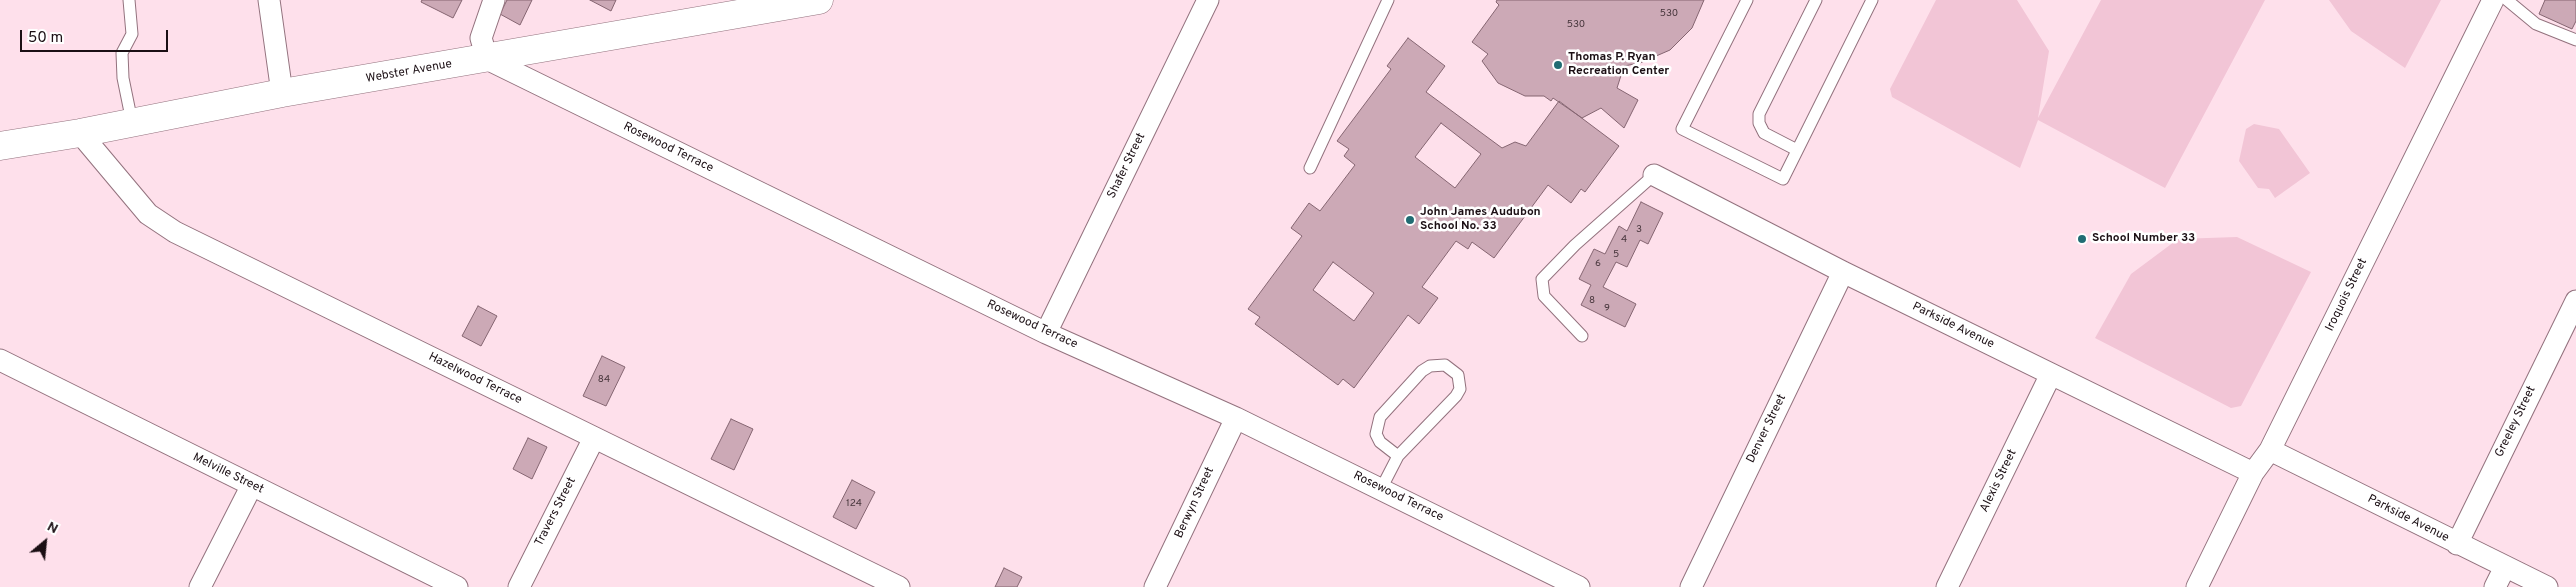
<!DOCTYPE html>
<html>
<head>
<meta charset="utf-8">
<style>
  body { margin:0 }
  #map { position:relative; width:2576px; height:587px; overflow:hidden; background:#fee0eb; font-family:Overpass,sans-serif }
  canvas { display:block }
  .north { position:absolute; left:20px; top:517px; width:50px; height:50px; -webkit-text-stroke:4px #fff; paint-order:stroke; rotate:28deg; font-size:14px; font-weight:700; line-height:20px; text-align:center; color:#1b0f14 }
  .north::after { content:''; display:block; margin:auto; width:18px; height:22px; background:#1b0f14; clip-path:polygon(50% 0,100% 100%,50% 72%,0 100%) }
  .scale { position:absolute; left:20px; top:30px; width:148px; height:22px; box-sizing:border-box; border:2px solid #1b0f14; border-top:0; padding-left:6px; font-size:15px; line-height:18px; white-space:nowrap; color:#1b0f14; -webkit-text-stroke:4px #fff; paint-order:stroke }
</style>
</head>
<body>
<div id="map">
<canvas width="2576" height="587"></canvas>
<div class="north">N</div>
<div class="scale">50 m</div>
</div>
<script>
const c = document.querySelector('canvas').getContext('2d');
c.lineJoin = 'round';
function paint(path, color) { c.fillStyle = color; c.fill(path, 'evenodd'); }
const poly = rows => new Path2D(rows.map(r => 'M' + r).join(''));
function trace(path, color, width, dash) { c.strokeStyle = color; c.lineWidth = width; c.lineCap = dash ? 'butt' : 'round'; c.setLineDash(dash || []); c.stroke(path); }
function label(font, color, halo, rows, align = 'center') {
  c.font = font + ' Overpass,sans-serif'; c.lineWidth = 5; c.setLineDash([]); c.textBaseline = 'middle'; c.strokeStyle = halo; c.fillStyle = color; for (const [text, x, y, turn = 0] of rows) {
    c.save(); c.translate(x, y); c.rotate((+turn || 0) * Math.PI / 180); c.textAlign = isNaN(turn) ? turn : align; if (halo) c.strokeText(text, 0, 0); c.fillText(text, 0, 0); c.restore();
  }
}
paint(poly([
  [1936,0,2017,0,2049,51,2038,118,2101,0,2265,0,2165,188,2038,120,2020,168,1892,97,1890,89],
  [2329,0,2441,0,2405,68,2351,31],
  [2254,124,2279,129,2310,173,2275,198,2269,189,2258,188,2239,161,2246,129],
  [2237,237,2311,272,2241,406,2231,408,2095,338,2131,274,2178,239]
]), '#f2c5d6');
const building = poly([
  [422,0,462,0,453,18,421,2,422,0],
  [507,0,532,0,520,25,500,14,507,0],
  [590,0,616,0,611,11,590,0],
  [1497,0,1704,0,1692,28,1670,50,1640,63,1624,66,1617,88,1638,100,1624,128,1601,108,1582,118,1553,98,1551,101,1544,96,1525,96,1498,83,1482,61,1488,54,1472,42,1499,5,1496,2,1497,0],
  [2545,0,2576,0,2576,21,2572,29,2539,14,2545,0],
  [1408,38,1445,66,1426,92,1502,148,1515,142,1526,146,1559,101,1619,146,1585,192,1581,189,1571,203,1548,185,1494,258,1472,242,1468,249,1456,241,1422,287,1438,298,1419,324,1408,315,1354,388,1343,379,1338,385,1255,324,1260,317,1248,309,1302,236,1291,228,1309,203,1320,211,1355,165,1344,156,1349,149,1337,141,1391,69,1387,66,1408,38],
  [1441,123,1481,154,1455,188,1415,157,1441,123],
  [1333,262,1374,293,1354,321,1313,290,1333,262],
  [1641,202,1663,213,1648,244,1640,240,1627,267,1616,262,1603,287,1636,304,1625,327,1581,305,1591,285,1579,279,1594,249,1605,254,1619,226,1627,231,1641,202],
  [478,306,497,316,481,346,462,336,478,306],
  [602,356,625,367,606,406,583,396,602,356],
  [731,419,753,429,734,470,711,459,731,419],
  [528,438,547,447,532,479,513,469,528,438],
  [852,480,875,492,856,529,833,517,852,480],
  [1004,568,1022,577,1017,587,995,587,1004,568]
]);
paint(building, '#cca9b6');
trace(building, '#856571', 1);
const service = poly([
  [129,0,132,34,122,53,123,78,132,122],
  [1747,0,1682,129,1783,179,1872,0],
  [2507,0,2536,24,2576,40],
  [1797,150,1764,133,1759,123,1759,114,1816,0],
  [1310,168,1388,0],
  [1582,336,1544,296,1542,279,1575,245,1654,175],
  [1381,489,1398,456,1456,396,1460,389,1458,375,1445,365,1430,366,1422,371,1380,417,1376,434,1380,442,1398,456]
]);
const minor = poly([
  [269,0,282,93],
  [494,0,481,38,487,59,1046,333,1236,418,1579,587],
  [80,133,148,214,175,232,899,587],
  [1654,175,1843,272,2253,473],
  [1046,333,1208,0],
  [0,360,457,587],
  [2270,450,2547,587],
  [2457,544,2576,301],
  [200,587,252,485],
  [519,587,594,438],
  [1155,587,1236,418],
  [1691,587,1843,272],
  [1947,587,2051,374],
  [2197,587,2253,473,2270,450,2493,0],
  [2495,587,2505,567]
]);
const tertiary = poly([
  [0,146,80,133,282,93,819,0]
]);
trace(service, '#93727e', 13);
trace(minor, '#93727e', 23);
trace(tertiary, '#93727e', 29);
trace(service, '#fff', 11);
trace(minor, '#fff', 21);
trace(tertiary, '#fff', 28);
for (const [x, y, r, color] of [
  [1558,65,5,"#216c73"],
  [1410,220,5,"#216c73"],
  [2082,239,5,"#216c73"]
]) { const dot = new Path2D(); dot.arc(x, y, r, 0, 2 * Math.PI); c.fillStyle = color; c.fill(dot); trace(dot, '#fff', 2); }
label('10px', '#47363c', null, [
  ["530",1669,14],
  ["530",1576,25],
  ["3",1639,230],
  ["4",1624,240],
  ["5",1616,255],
  ["6",1598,264],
  ["8",1592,301],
  ["9",1607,309],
  ["84",604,380],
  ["124",854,504]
]);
label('bold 12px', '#1b0f14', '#fff', [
  ["Thomas P. Ryan",1568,58],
  ["Recreation Center",1568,72],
  ["John James Audubon",1420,213],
  ["School No. 33",1420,227],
  ["School Number 33",2092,239]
], 'left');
label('12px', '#1b0f14', '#fff', [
  ["Webster Avenue",409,72,-10],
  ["Rosewood Terrace",668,148,26],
  ["Shafer Street",1127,166,-64],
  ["Iroquois Street",2347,295,-64],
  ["Rosewood Terrace",1032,325,25],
  ["Parkside Avenue",1953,326,26],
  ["Hazelwood Terrace",475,379,26],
  ["Greeley Street",2516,422,-64],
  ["Denver Street",1767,429,-64],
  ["Melville Street",228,474,26],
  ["Alexis Street",1999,481,-64],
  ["Rosewood Terrace",1398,497,26],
  ["Berwyn Street",1195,503,-65],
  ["Travers Street",556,512,-63],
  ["Parkside Avenue",2408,519,27]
]);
</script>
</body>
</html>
